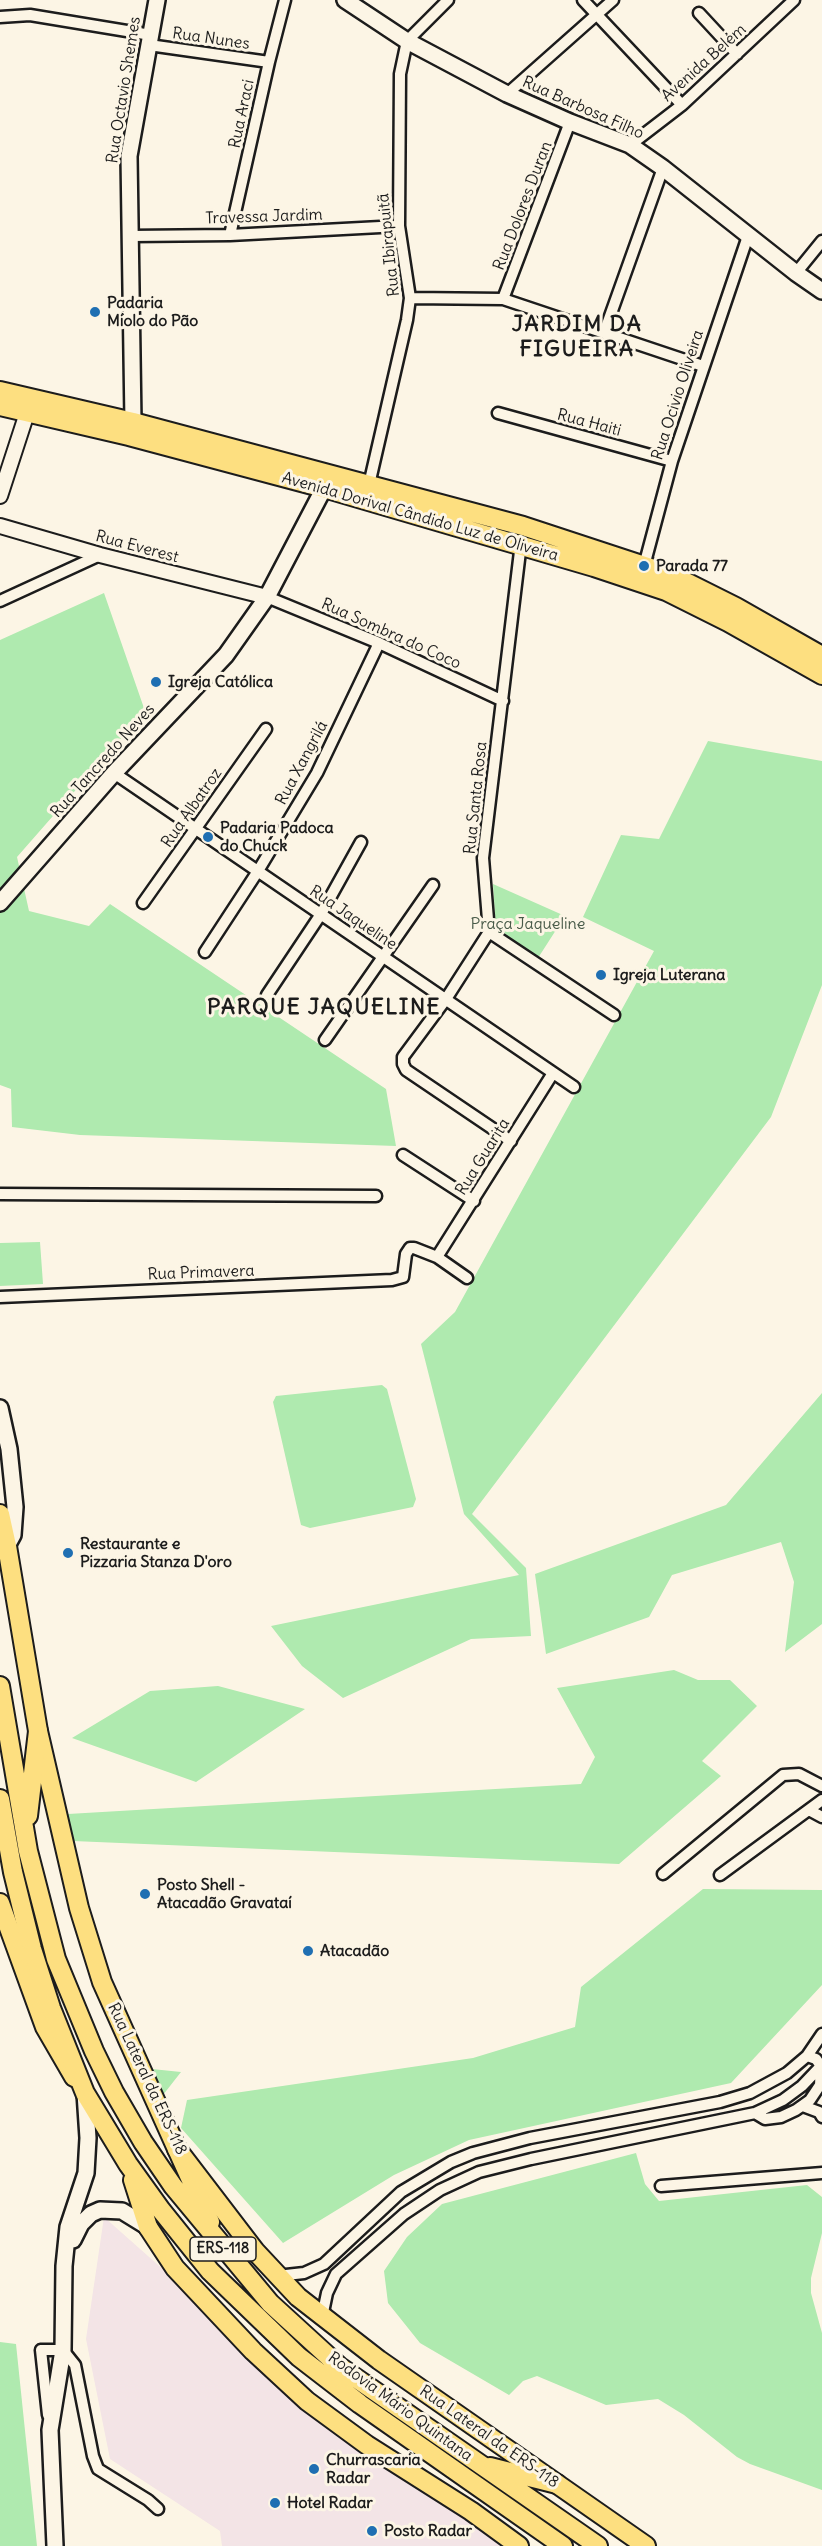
<!DOCTYPE html>
<html>
<head>
<meta charset="utf-8">
<style>
  body { margin:0 }
  canvas { display:block; background:#fcf5e5 }
</style>
</head>
<body>
<canvas width="822" height="2546"></canvas>
<script>
const c = document.querySelector('canvas').getContext('2d');
c.lineJoin = 'round';
function paint(path, color) { c.fillStyle = color; c.fill(path, 'evenodd'); }
const poly = rows => new Path2D(rows.map(r => 'M' + r).join(''));
function trace(path, color, width, dash) { c.strokeStyle = color; c.lineWidth = width; c.lineCap = dash ? 'butt' : 'round'; c.setLineDash(dash || []); c.stroke(path); }
function label(font, color, halo, rows, align = 'center') {
  c.font = font + ' Delius,sans-serif'; c.lineWidth = 6; c.setLineDash([]); c.textBaseline = 'middle'; c.strokeStyle = halo; c.fillStyle = color; for (const [text, x, y, turn = 0] of rows) {
    c.save(); c.translate(x, y); c.rotate((+turn || 0) * Math.PI / 180); c.textAlign = isNaN(turn) ? turn : align; if (halo) c.strokeText(text, 0, 0); c.fillText(text, 0, 0); c.restore();
  }
}
paint(poly([
  [104,2217,289,2381,512,2546,222,2546,220,2531,110,2459,86,2339]
]), '#f3e4e6');
paint(poly([
  [104,593,145,711,17,857,29,911,89,926,110,904,386,1089,396,1146,80,1135,12,1127,11,1089,0,1085,0,640],
  [708,741,822,761,822,985,771,1117,472,1514,526,1568,531,1636,471,1639,343,1698,302,1666,271,1626,519,1575,464,1514,421,1344,455,1312,654,951,583,917,621,835,659,839],
  [493,884,565,916,538,958,496,930],
  [40,1242,43,1284,0,1286,0,1243],
  [382,1385,387,1389,416,1499,413,1507,310,1528,301,1525,273,1402,276,1396],
  [822,1393,822,1624,785,1652,794,1582,781,1542,672,1575,649,1617,546,1654,535,1574,726,1505],
  [674,1670,698,1680,730,1680,757,1706,702,1761,721,1776,619,1864,73,1841,68,1814,581,1784,595,1757,557,1688],
  [218,1686,305,1709,196,1782,72,1738,150,1691],
  [703,1889,822,1890,822,1985,731,2083,469,2140,394,2175,283,2243,181,2128,187,2100,473,2058,575,2027,581,1987],
  [152,2069,181,2072,163,2095],
  [636,2153,645,2184,659,2201,807,2185,822,2197,822,2233,811,2278,811,2293,822,2333,822,2490,750,2464,737,2457,684,2415,658,2399,606,2405,537,2376,523,2381,509,2395,420,2343,388,2303,384,2271,407,2237,442,2204],
  [0,2342,16,2344,37,2546,0,2546]
]), '#afeaaf');
const minor = poly([
  [583,0,682,105],
  [699,13,737,54],
  [0,17,30,15,151,35],
  [149,45,269,62],
  [507,94,613,0],
  [630,145,682,105,794,0],
  [230,235,269,62,285,0],
  [131,236,230,235,399,226],
  [796,273,822,241],
  [410,298,503,299,703,366],
  [503,299,570,122],
  [604,333,663,168],
  [498,413,672,461],
  [368,489,407,320,410,298,399,226,400,74,407,41,448,0],
  [644,566,672,461,748,236],
  [267,597,379,643,503,701],
  [0,601,100,555],
  [114,773,574,1087],
  [143,903,266,729],
  [489,932,614,1015],
  [205,952,258,871,317,773,379,643],
  [267,995,321,914,361,842],
  [325,1040,433,885],
  [511,1141,406,1070,403,1064,403,1057,446,999,489,932,483,858,521,543],
  [403,1155,474,1201],
  [0,1194,376,1196],
  [437,1257,553,1073],
  [0,1297,392,1280,403,1277,406,1254,410,1248,414,1248,437,1257,467,1278],
  [809,1810,822,1817],
  [663,1874,783,1775,799,1774,822,1786],
  [720,1875,822,1800],
  [803,2106,819,2112,822,2117],
  [755,2113,765,2119,781,2117,796,2110,810,2100,820,2085,821,2066,816,2059,807,2056],
  [661,2186,822,2173],
  [277,2276,304,2273,324,2264,401,2192,451,2162,473,2153,530,2138,720,2102,750,2093,787,2073,807,2056,822,2034],
  [322,2317,327,2293,336,2274,404,2214,440,2190,479,2172,531,2159,755,2113,783,2100,802,2086,822,2065],
  [48,2415,41,2350,63,2350,75,2365,93,2456,98,2469,148,2500,158,2509]
]);
const tertiary = poly([
  [0,496,27,413],
  [0,526,100,555,267,597]
]);
const secondary = poly([
  [345,0,407,41,507,94,570,122,630,145,663,168,796,273,822,291],
  [130,432,133,422,129,156,157,0],
  [0,903,114,773,226,655,267,597,324,488],
  [0,1408,9,1449,15,1507,13,1535,7,1546],
  [73,2240,81,2224,91,2214,100,2210,122,2211,148,2227],
  [55,2546,50,2430,63,2350,64,2266,68,2227,86,2173,88,2138,85,2093]
]);
const primary = poly([
  [0,391,133,422,523,526,672,575,736,607,822,656],
  [0,406,129,436,324,488,594,567,666,591,728,622,822,675],
  [0,1514,7,1546,38,1731,79,1908,102,1982,177,2149,255,2251,298,2297,379,2360,646,2546],
  [0,1903,45,2027,74,2077],
  [148,2227,175,2268,253,2351,307,2401,367,2445,471,2511,519,2546]
]);
const trunk = poly([
  [0,1686,28,1851,56,1959,94,2051,114,2092,143,2142,173,2186,270,2303,340,2367,598,2546],
  [0,1799,13,1872,32,1949,51,2008,85,2093,128,2164,161,2210,210,2271,299,2357,360,2404,563,2546],
  [28,1816,38,1731],
  [177,2149,210,2222],
  [133,2180,148,2227],
  [490,2467,557,2484]
]);
trace(minor, '#1c1c1c', 15);
trace(tertiary, '#1c1c1c', 18);
trace(secondary, '#1c1c1c', 20);
trace(primary, '#1c1c1c', 22);
trace(trunk, '#1c1c1c', 22);
trace(minor, '#fcf5e5', 10);
trace(tertiary, '#fcf5e5', 14);
trace(secondary, '#fcf5e5', 15);
trace(primary, '#fddf80', 18);
trace(trunk, '#fddf80', 18);
for (const [x, y, r, color] of [
  [95,312,6,"#1f6fb2"],
  [644,566,6,"#1f6fb2"],
  [156,682,6,"#1f6fb2"],
  [208,837,6,"#1f6fb2"],
  [601,975,6,"#1f6fb2"],
  [68,1553,6,"#1f6fb2"],
  [145,1894,6,"#1f6fb2"],
  [308,1951,6,"#1f6fb2"],
  [314,2469,6,"#1f6fb2"],
  [275,2503,6,"#1f6fb2"],
  [372,2531,6,"#1f6fb2"]
]) { const dot = new Path2D(); dot.arc(x, y, r, 0, 2 * Math.PI); c.fillStyle = color; c.fill(dot); trace(dot, '#fcf5e5', 2); }
for (const [x, y, w] of [
  [223,2249,66]
]) { const box = new Path2D(); box.roundRect(x - w / 2, y - 12, w, 24, 4.5); c.fillStyle = '#fcf5e5'; c.fill(box); trace(box, '#1c1c1c', 1.5); }
label('bold 15px', '#1c1c1c', null, [
  ["ERS-118",223,2249]
]);
label('16px', '#1c1c1c', '#fcf5e5', [
  ["Rua Nunes",211,39,8],
  ["Avenida Belém",704,63,-42],
  ["Rua Octavio Shemes",124,90,-81],
  ["Rua Barbosa Filho",583,108,24],
  ["Rua Araci",242,114,-78],
  ["Rua Dolores Duran",523,206,-69],
  ["Travessa Jardim",264,217,-2],
  ["Rua Ibirapuitã",389,245,-96],
  ["Rua Ocivio Oliveira",678,395,-72],
  ["Rua Haiti",589,423,15],
  ["Avenida Dorival Cândido Luz de Oliveira",420,517,16],
  ["Rua Everest",137,547,15],
  ["Rua Sombra do Coco",391,634,24],
  ["Rua Tancredo Neves",103,761,-48],
  ["Rua Xangrilá",302,763,-62],
  ["Rua Santa Rosa",476,798,-84],
  ["Rua Albatroz",192,808,-55],
  ["Rua Jaqueline",353,918,34],
  ["Rua Guarita",483,1157,-58],
  ["Rua Primavera",201,1273,-2],
  ["Rua Lateral da ERS-118",147,2079,65],
  ["Rodovia Mário Quintana",400,2407,36],
  ["Rua Lateral da ERS-118",489,2437,35]
]);
label('bold 16px', '#1c1c1c', '#fcf5e5', [
  ["Padaria",107,303],
  ["Miolo do Pão",107,321],
  ["Parada 77",656,566],
  ["Igreja Católica",168,682],
  ["Padaria Padoca",220,828],
  ["do Chuck",220,846],
  ["Igreja Luterana",613,975],
  ["Restaurante e",80,1544],
  ["Pizzaria Stanza D'oro",80,1562],
  ["Posto Shell -",157,1885],
  ["Atacadão Gravataí",157,1903],
  ["Atacadão",320,1951],
  ["Churrascaria",326,2460],
  ["Radar",326,2478],
  ["Hotel Radar",287,2503],
  ["Posto Radar",384,2531]
], 'left');
label('16px', '#485a48', '#fcf5e5', [
  ["Praça Jaqueline",528,924]
]);
c.letterSpacing = '1.5px';
label('bold 22px', '#1c1c1c', '#fcf5e5', [
  ["JARDIM DA",577,325],
  ["FIGUEIRA",577,350],
  ["PARQUE JAQUELINE",324,1008]
]);
c.letterSpacing = '0px';
</script>
</body>
</html>
